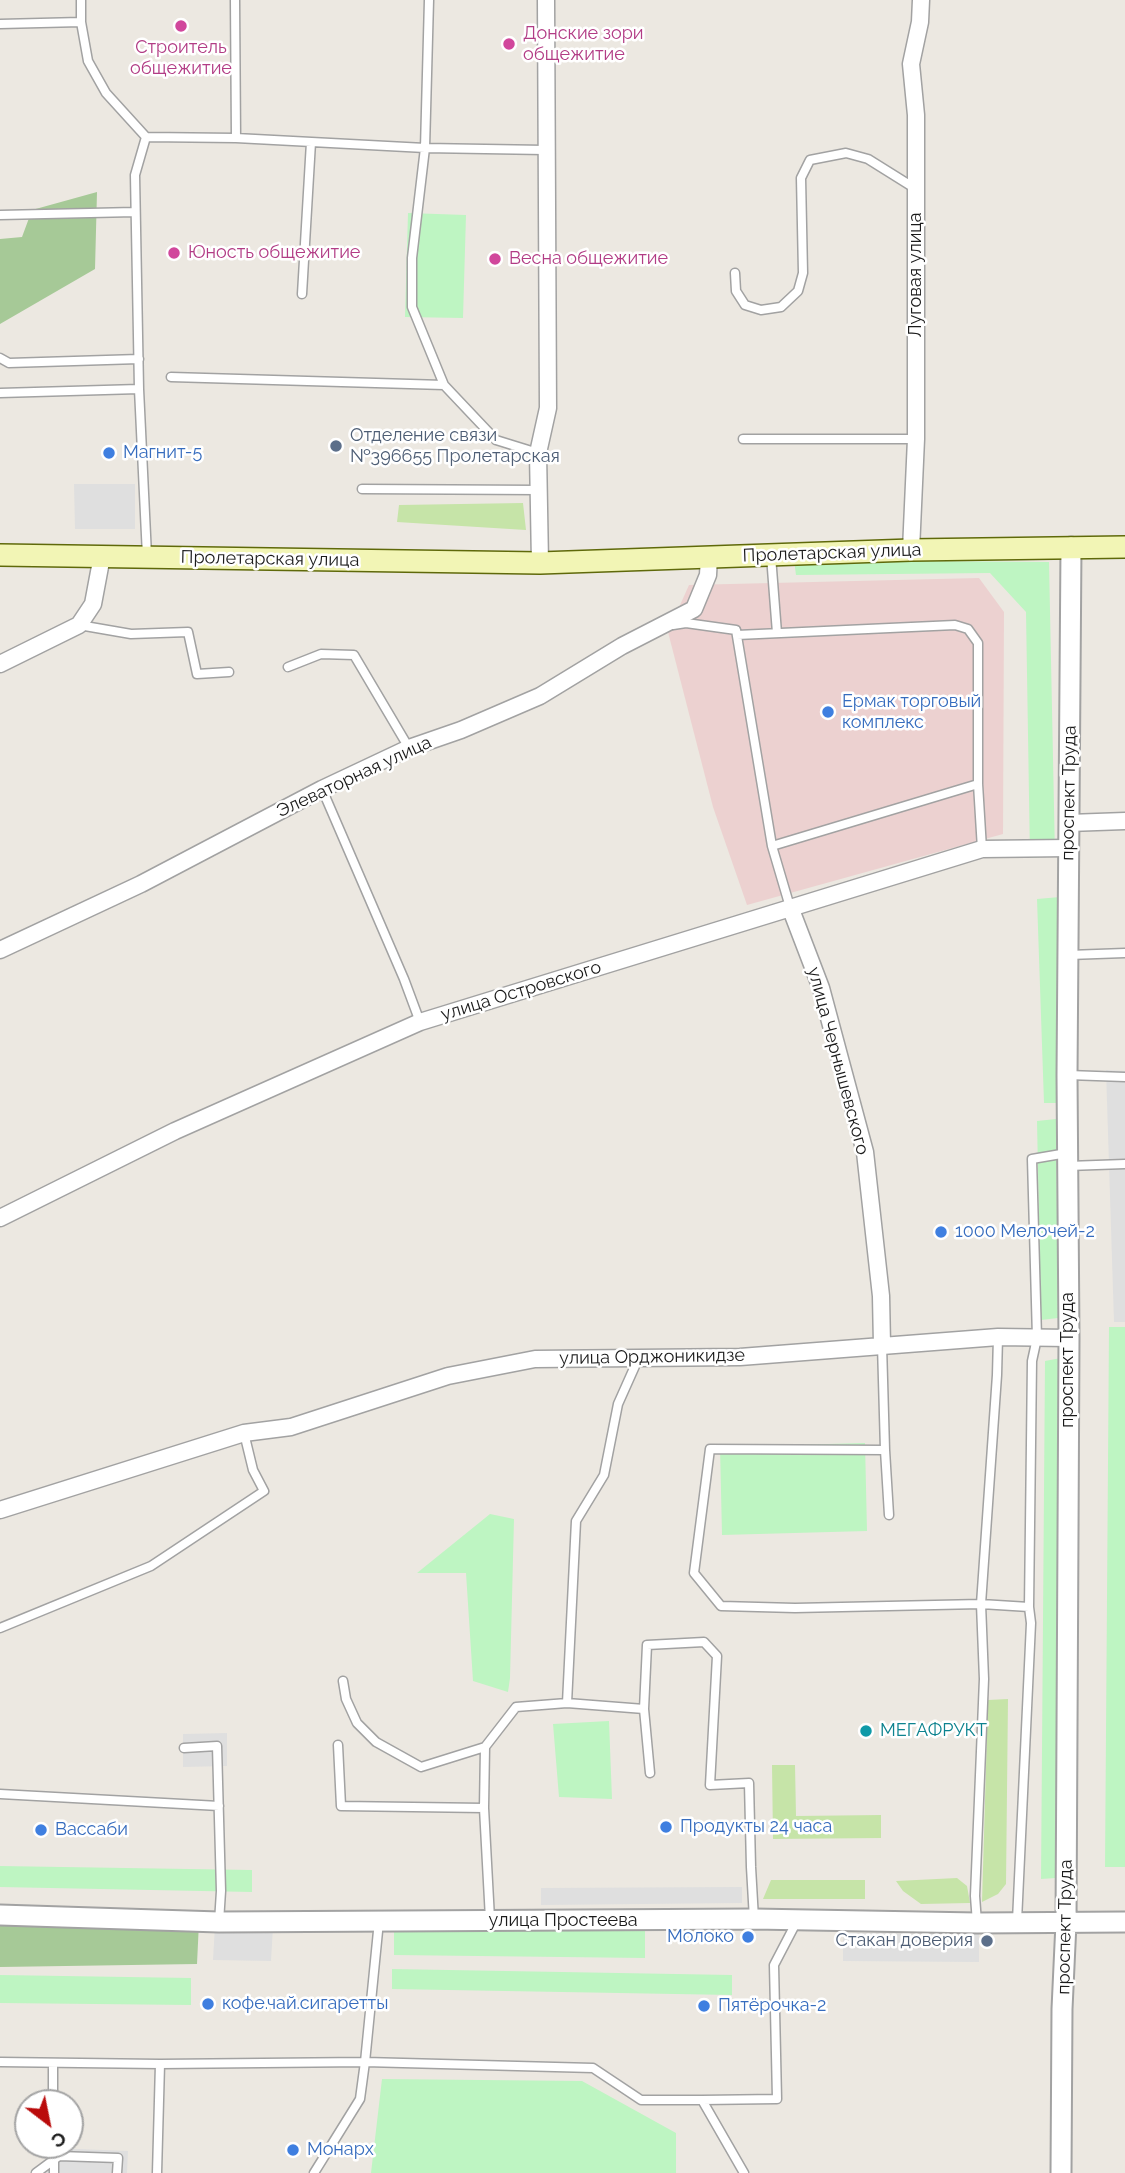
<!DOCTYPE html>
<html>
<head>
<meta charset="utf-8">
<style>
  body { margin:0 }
  #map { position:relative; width:1125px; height:2173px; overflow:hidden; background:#ece8e1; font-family:Raleway,sans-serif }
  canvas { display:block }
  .north { position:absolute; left:14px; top:2089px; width:70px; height:70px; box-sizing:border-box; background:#fff; border:2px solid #a4a4a4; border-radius:50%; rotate:148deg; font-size:19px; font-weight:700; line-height:28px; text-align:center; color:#1b1b1b }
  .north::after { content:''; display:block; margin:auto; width:24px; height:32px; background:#ba0b0b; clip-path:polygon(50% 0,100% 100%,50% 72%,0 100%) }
</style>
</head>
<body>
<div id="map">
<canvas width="1125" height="2173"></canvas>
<div class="north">С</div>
</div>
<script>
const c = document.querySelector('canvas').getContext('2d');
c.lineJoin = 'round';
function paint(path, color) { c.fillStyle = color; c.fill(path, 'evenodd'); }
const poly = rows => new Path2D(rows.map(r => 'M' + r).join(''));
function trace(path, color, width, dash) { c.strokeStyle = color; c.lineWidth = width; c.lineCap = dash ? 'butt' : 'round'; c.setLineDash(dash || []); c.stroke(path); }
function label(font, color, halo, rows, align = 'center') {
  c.font = font + ' Raleway,sans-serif'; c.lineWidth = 5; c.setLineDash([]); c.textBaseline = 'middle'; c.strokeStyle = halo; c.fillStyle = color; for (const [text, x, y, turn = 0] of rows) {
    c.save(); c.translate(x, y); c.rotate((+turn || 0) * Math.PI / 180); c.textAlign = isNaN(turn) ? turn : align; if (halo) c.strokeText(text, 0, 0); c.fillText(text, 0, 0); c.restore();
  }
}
paint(poly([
  [979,578,1004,612,1003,834,747,905,713,807,668,632,689,585]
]), '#ecd1d0');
paint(poly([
  [523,503,526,530,397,522,399,505],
  [1008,1699,1006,1884,998,1894,982,1902,988,1700],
  [772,1765,795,1765,796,1816,881,1815,881,1838,773,1839],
  [957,1878,967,1886,970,1903,921,1904,903,1891,896,1881],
  [771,1880,865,1880,865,1899,763,1899]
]), '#c6e4a8');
paint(poly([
  [97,192,95,269,0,324,0,239,22,237,32,210],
  [199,1922,197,1964,0,1967,0,1923]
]), '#a6c997');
paint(poly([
  [408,213,466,215,463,318,405,317],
  [794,560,1049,562,1055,856,1030,858,1026,612,990,573,796,575],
  [1060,897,1063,1103,1044,1103,1037,899],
  [1056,1119,1058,1318,1041,1320,1037,1121],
  [1109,1327,1125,1327,1125,1867,1105,1867],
  [1061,1358,1056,1878,1041,1879,1045,1361],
  [865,1443,867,1531,722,1535,720,1447],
  [490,1514,514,1519,510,1678,508,1692,473,1681,466,1573,417,1573],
  [609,1721,612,1799,559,1797,553,1724],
  [0,1866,252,1870,252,1892,0,1887],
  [645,1929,645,1958,394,1955,394,1931],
  [392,1969,732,1975,732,1995,392,1989],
  [0,1975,191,1978,191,2005,0,2003],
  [382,2079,582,2081,676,2133,676,2173,371,2173]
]), '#bef5c2');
paint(poly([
  [74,484,135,484,135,529,75,529],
  [1106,1070,1125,1071,1125,1322,1114,1322],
  [227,1733,227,1766,183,1767,183,1734],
  [742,1887,742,1903,541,1905,541,1888],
  [215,1925,273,1927,271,1961,213,1960],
  [843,1933,979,1934,979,1962,843,1961],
  [53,2148,128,2151,127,2173,45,2173]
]), '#dfdfdf');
const service = poly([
  [81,0,81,22,88,61,106,93,146,137,236,138,425,148,545,150],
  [235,0,236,138],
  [429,0,425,148,412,258,412,307,444,385,496,440,538,453],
  [0,24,81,22],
  [146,137,135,175,139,389,147,556],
  [0,215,135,212],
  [735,273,736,291,745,305,761,310,781,307,798,291,803,273,801,178,810,160,846,153,868,159,916,189],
  [302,294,311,142],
  [0,358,9,363,139,359],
  [171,377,444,385],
  [0,393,139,389],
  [743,439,916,439],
  [362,489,539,490],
  [771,556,777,633],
  [79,625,131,634,188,632,197,674,229,672],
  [673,625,686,623,736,630,772,846,790,907],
  [737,635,955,625,968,629,978,643,978,784,982,849],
  [288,667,321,654,354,655,409,748],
  [322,789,404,979,420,1022],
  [772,846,978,784],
  [1069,955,1125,953],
  [1068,1075,1125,1077],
  [1068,1166,1125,1164],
  [882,1345,885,1450,710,1449,694,1573,721,1606,795,1608,981,1604,1029,1607],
  [885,1450,889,1515],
  [0,1628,151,1566,264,1491,253,1470,244,1433],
  [343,1681,346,1699,357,1723,376,1742,421,1767,485,1747,516,1707,567,1703,644,1709,647,1645,704,1642,717,1656,710,1785,749,1783,751,1867,754,1919],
  [567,1703,576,1521,604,1475,618,1404,639,1357],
  [644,1709,650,1773],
  [338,1745,341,1806,484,1808],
  [485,1747,484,1808,490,1919],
  [184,1748,217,1746,221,1891,219,1922],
  [0,1794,219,1806],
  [379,1921,365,2062,593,2068,641,2100,702,2100],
  [1017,1921,1031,1623,1029,1607,1032,1361,1037,1338,1032,1159,1067,1153],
  [977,1923,975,1896,984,1679,981,1604,997,1375,998,1337],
  [0,2062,160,2064,365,2062,360,2099,314,2173],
  [53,2063,53,2103],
  [54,2145,54,2173],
  [36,2173,59,2156,118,2158,117,2173],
  [157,2173,160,2064],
  [744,2173,702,2100,777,2099,774,1965,797,1921]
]);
const minor = poly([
  [911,550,916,439,916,115,911,64,920,22,921,0],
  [540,563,538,453,548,408,546,0],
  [0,664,79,625,93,604,102,556],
  [1069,823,1125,821],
  [790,907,821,988,865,1152,881,1296,882,1345],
  [0,950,141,884,322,789,409,748,461,730,540,696,622,646,694,609,708,575,709,557],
  [0,1218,175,1131,420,1022,982,849,1069,848],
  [0,1510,244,1433,291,1427,448,1376,535,1359,740,1357,998,1337,1069,1338]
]);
const tertiary = poly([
  [0,1915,219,1922,754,1919,977,1923,1125,1922],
  [1061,2173,1062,2009,1066,1923,1069,1338,1067,1075,1071,547]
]);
const secondary = poly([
  [0,555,540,563,911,550,1125,547]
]);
trace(service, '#a2a2a2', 11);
trace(minor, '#a2a2a2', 19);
trace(tertiary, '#a2a2a2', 23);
trace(secondary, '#5f690a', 24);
trace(service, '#fff', 8);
trace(minor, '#fff', 16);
trace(tertiary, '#fff', 19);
trace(secondary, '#f2f5b5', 21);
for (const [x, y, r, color] of [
  [181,26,7,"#d1479c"],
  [509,44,7,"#d1479c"],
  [174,253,7,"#d1479c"],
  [495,259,7,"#d1479c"],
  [336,446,7,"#5c6f8a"],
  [109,453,7,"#3f7fe0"],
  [828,712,7,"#3f7fe0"],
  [941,1232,7,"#3f7fe0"],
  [866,1731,7,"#0f9aa8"],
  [666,1827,7,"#3f7fe0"],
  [41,1830,7,"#3f7fe0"],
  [748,1937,7,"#3f7fe0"],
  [987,1941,7,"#5c6f8a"],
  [208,2004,7,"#3f7fe0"],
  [704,2006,7,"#3f7fe0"],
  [293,2150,7,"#3f7fe0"]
]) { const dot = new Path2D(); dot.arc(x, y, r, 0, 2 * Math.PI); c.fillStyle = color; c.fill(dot); trace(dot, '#fff', 2.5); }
label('18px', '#b23c85', '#fff', [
  ["Донские зори",523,34],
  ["общежитие",523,55],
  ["Строитель",181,48,"center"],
  ["общежитие",181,69,"center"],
  ["Юность общежитие",188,253],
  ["Весна общежитие",509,259]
], 'left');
label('18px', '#1b1b1b', '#fff', [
  ["Луговая улица",916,275,-90],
  ["Пролетарская улица",832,553,-2],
  ["Пролетарская улица",270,559,1],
  ["Элеваторная улица",354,777,-25],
  ["проспект Труда",1069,793,-89],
  ["улица Островского",521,991,-17],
  ["улица Чернышевского",838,1061,75],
  ["улица Орджоникидзе",652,1357,-1],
  ["проспект Труда",1068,1360,-90],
  ["улица Простеева",563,1921],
  ["проспект Труда",1065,1927,-89]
]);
label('18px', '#4e5e75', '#fff', [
  ["Отделение связи",350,436],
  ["№396655 Пролетарская",350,457],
  ["Стакан доверия",973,1941,"right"]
], 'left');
label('18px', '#366cbe', '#fff', [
  ["Магнит-5",123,453],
  ["Ермак торговый",842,702],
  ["комплекс",842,723],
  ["1000 Мелочей-2",955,1232],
  ["Продукты 24 часа",680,1827],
  ["Вассаби",55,1830],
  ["Молоко",734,1937,"right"],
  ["кофе.чай.сигаретты",222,2004],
  ["Пятёрочка-2",718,2006],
  ["Монарх",307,2150]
], 'left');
label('18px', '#0d838f', '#fff', [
  ["МЕГАФРУКТ",880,1731]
], 'left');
</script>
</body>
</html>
